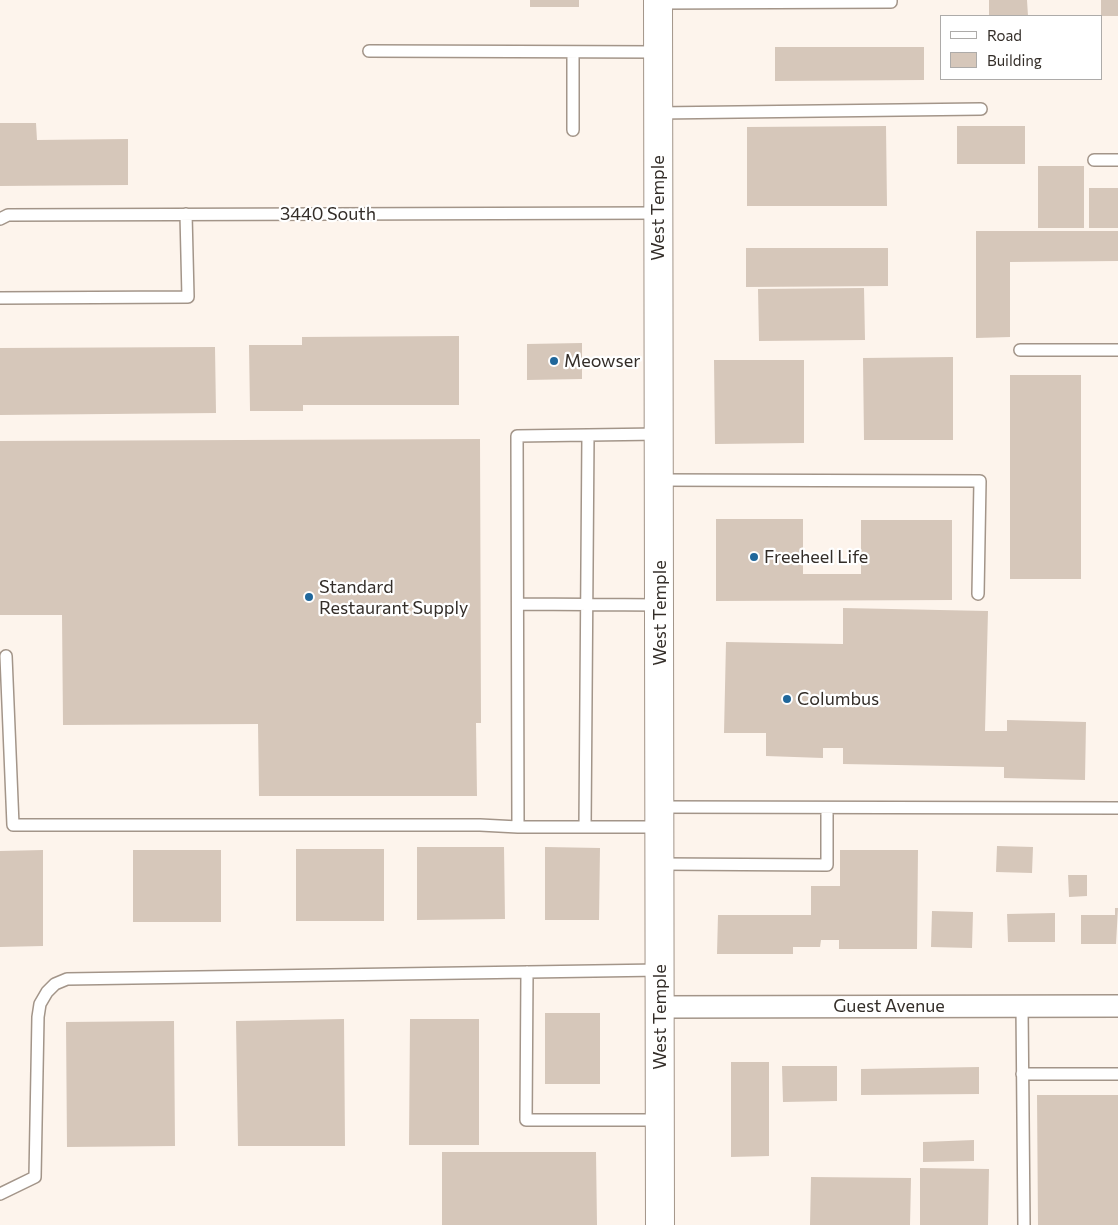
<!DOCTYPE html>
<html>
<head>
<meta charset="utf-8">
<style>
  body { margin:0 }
  #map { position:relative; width:1118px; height:1225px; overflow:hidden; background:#fdf4ec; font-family:Commissioner,sans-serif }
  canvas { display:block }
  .legend { position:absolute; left:940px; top:15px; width:162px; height:65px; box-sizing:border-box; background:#fff; border:1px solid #adaba9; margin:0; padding:6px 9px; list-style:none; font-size:15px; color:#332d28 }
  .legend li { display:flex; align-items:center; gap:10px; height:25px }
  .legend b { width:25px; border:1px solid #adaba9 }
</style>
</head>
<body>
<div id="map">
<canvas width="1118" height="1225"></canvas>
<ul class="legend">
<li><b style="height:6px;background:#fff"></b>Road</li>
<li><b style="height:14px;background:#d6c7ba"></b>Building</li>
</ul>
</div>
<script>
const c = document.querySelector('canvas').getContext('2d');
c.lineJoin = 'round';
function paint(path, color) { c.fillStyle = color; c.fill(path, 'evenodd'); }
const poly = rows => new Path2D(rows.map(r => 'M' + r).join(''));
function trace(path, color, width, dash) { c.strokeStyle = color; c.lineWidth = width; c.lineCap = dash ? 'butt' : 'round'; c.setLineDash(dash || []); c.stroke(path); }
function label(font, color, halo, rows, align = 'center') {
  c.font = font + ' Commissioner,sans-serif'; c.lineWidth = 4.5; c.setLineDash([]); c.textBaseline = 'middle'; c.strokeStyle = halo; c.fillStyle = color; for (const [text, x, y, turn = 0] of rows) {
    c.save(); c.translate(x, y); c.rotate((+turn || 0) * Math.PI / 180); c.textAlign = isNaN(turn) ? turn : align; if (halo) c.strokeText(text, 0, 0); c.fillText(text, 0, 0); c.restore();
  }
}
paint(poly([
  [530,0,579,0,579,7,530,7],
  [989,0,1027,0,1028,16,989,16],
  [1101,0,1118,0,1118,16,1101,16],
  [775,47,924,47,924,80,775,81],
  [0,123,36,123,37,140,128,139,128,185,0,186],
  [886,126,887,206,747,206,747,127],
  [957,126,1025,126,1025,164,957,164],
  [1038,166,1084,166,1084,228,1038,228],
  [1089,188,1118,188,1118,228,1089,228],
  [976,231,1118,231,1118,261,1010,262,1010,337,976,338],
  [746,248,888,248,888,286,746,287],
  [864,288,865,340,759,341,758,289],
  [459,336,459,405,303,405,303,411,250,411,249,345,302,345,302,337],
  [582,343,582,379,527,380,527,344],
  [215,347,216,413,0,415,0,348],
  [953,357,953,440,864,440,863,358],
  [714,360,804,360,804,443,715,444],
  [1010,375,1081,375,1081,579,1010,579],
  [480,439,481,723,476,723,477,796,259,796,258,724,63,725,62,615,0,615,0,441],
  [716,519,803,519,803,574,861,574,861,520,952,520,952,600,716,601],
  [843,608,988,611,985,731,1007,731,1007,720,1086,722,1085,780,1004,778,1004,767,843,764,843,748,823,748,823,758,766,756,766,733,724,733,726,642,843,644],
  [997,846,1033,847,1032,873,996,872],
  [417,847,504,847,505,919,417,920],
  [545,847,600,848,599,920,545,920],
  [296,849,384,849,384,921,296,921],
  [43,850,43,946,0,947,0,851],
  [133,850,221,850,221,922,133,922],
  [840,850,918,850,917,949,839,949,839,940,821,940,820,947,793,947,793,954,717,954,718,915,811,915,811,886,840,886],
  [1068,875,1087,875,1087,896,1069,897],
  [1115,908,1118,908,1116,944,1081,944,1081,915,1115,915],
  [932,911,973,912,972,948,931,947],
  [1055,913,1055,942,1008,942,1007,914],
  [545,1013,600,1013,600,1084,545,1084],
  [344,1019,345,1146,238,1146,236,1021],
  [410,1019,479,1019,479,1145,409,1145],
  [174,1021,175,1146,67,1147,66,1022],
  [731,1062,769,1062,769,1156,731,1157],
  [782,1066,837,1066,837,1101,783,1102],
  [979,1067,979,1094,861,1095,861,1069],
  [1037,1095,1118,1095,1118,1225,1038,1225],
  [974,1140,974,1161,923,1162,923,1142],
  [442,1152,596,1152,597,1225,442,1225],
  [920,1168,989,1169,988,1225,920,1225],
  [811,1177,911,1178,910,1225,810,1225]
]), '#d6c7ba');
const service = poly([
  [658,3,891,2,891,0],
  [369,51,658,52],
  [573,52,573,130],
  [658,113,981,109],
  [1094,160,1118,160],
  [0,219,8,215,658,213],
  [0,298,188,297,186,214],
  [1020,350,1118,350],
  [659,434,517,436,518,827,660,827],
  [660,480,980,481,978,594],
  [518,604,660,605],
  [6,656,13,825,480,825,518,827],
  [659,807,1118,808],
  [585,827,588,435],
  [660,864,827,865,827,808],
  [527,972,526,1120,661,1120],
  [1022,1006,1024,1225],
  [1022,1074,1118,1074],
  [0,1194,35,1177,38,1017,40,1004,47,992,55,984,67,979,660,970]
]);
const minor = poly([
  [660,1007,1118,1006]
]);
const tertiary = poly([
  [658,0,660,1225]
]);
trace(service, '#a39589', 14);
trace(minor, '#a39589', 24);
trace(tertiary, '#a39589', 30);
trace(service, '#fff', 11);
trace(minor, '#fff', 21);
trace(tertiary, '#fff', 28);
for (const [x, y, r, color] of [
  [554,361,5,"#20679b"],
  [754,557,5,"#20679b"],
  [309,597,5,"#20679b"],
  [787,699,5,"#20679b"]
]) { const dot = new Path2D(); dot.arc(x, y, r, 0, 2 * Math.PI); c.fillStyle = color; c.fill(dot); trace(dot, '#fff', 2); }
label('18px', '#332d28', '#fff', [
  ["West Temple",658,208,-90],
  ["3440 South",328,214],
  ["West Temple",660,613,-90],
  ["Guest Avenue",889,1006],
  ["West Temple",660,1017,-90]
]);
label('18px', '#332d28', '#fff', [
  ["Meowser",564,361],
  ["Freeheel Life",764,557],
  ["Standard",319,587],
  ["Restaurant Supply",319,608],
  ["Columbus",797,699]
], 'left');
</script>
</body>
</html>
